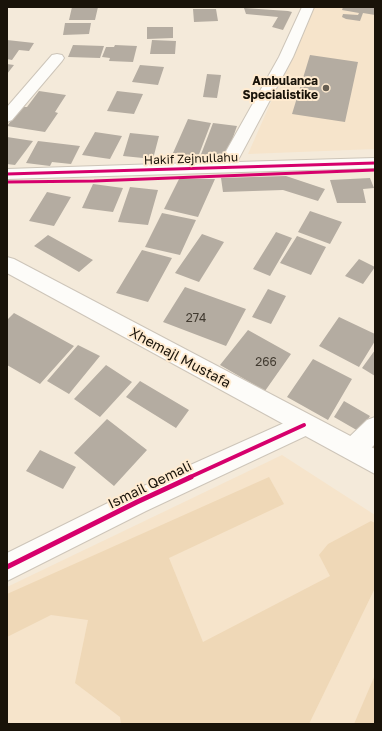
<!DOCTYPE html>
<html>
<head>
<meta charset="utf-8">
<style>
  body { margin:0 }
  #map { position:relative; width:382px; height:731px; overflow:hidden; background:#f4eada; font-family:"Golos Text",sans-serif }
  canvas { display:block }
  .frame { position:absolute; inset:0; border:8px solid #191309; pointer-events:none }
</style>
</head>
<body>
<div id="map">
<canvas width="382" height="731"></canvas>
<div class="frame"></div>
</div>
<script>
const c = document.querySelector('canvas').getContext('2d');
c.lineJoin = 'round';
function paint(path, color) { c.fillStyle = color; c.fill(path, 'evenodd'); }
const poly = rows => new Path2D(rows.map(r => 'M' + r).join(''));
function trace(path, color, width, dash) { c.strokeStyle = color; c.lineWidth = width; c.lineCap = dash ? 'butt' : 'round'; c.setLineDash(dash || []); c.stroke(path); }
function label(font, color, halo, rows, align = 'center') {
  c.font = font + ' "Golos Text",sans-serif'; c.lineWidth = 4; c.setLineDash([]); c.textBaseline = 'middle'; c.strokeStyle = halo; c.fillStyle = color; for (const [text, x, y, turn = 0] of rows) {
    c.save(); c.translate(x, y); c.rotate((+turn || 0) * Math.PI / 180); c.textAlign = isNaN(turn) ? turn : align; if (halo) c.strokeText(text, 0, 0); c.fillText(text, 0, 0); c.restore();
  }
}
paint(poly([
  [313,7,375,7,375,149,248,154],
  [282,455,375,515,375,724,7,724,7,587]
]), '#f6e4cb');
paint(poly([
  [269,477,284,504,169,558,203,642,330,576,319,555,328,544,371,521,375,523,375,588,309,724,121,724,120,717,75,683,88,620,51,615,7,637,7,594],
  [375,675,375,724,354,724]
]), '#efd8b7');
paint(poly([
  [72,7,98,7,95,20,69,20],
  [343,7,375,7,375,15,363,13,360,21,346,19,342,17,343,14,358,15,359,13,342,10],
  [244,8,288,11,292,12,283,30,272,27,278,17,246,14],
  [193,9,216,9,218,21,194,22],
  [65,23,91,23,89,34,63,35],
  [147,27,173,27,173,38,147,39],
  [7,40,34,43,29,51,19,50,12,60,7,59],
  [152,40,176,41,175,54,150,54],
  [73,45,104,46,100,58,68,57],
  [115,45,137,46,133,62,109,61,110,58,102,57,106,47,114,47],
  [310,55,358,62,345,122,292,114],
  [7,64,14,65,7,74],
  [140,65,164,67,158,85,132,82],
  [207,74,221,75,217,98,203,97],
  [39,91,66,95,55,112,58,113,45,132,7,126,22,107,27,107],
  [117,91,143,94,134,114,107,111],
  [188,119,211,123,198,157,173,153],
  [213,123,237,126,225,160,200,157],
  [95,132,122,136,110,159,82,155],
  [130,133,159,136,153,159,123,156],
  [7,137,33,141,15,165,7,164],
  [38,141,80,146,71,164,52,162,50,166,26,163],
  [286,176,325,189,318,201,283,190,223,192,221,178],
  [370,178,374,188,363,189,366,203,337,203,330,180],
  [179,179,215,179,198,217,164,209],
  [93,184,123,188,113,212,82,208],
  [130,187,158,190,148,225,118,222],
  [47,192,71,197,54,226,29,221],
  [310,211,342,222,330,244,298,232],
  [162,213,196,220,180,255,145,247],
  [276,232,292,238,270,276,253,269],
  [202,234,224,242,199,282,175,273],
  [48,235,93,260,79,272,34,246],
  [297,236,326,247,311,275,280,263],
  [142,250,172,258,148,302,116,293],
  [359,259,375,267,363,284,345,276],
  [185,287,246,309,226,346,163,322],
  [268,289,286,296,271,324,252,317],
  [14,313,74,346,40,384,7,365,7,320],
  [339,317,375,334,375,341,359,367,319,346],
  [248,330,291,354,265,391,220,365],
  [78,345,100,356,69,394,47,381],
  [375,350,375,376,362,368],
  [313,359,352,379,328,420,287,397],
  [106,365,132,382,100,417,74,399],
  [140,381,189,410,176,428,126,397],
  [344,401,370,416,360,432,334,417],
  [107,419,147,450,114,486,74,453],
  [40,450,76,467,63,489,26,471]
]), '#b4aca1');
const minor = poly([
  [302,7,314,7,293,57,237,162,375,158,375,168,7,179,7,169,220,162,279,57,302,7],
  [57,54,62,55,64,58,62,61,12,120,7,122,7,107,52,55,57,54],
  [304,414,312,417,316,425,312,433,146,511,7,581,7,553,128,493,304,414],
  [375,417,375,444,363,457,354,460,345,457,342,449,345,441,367,420,375,417]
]);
const secondary = poly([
  [7,257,14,259,375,449,375,474,7,273,7,257]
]);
trace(minor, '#cdc5b9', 2);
trace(secondary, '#cdc5b9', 2);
paint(minor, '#fdfcf9');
paint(secondary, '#fdfcf9');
trace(poly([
  [7,174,375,163],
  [7,182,94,181,375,170]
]), '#d6006c', 3);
trace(poly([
  [188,478,304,425]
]), '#d6006c', 4);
trace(poly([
  [7,567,137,502,191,477]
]), '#d6006c', 5);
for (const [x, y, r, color] of [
  [326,88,4,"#665e52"]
]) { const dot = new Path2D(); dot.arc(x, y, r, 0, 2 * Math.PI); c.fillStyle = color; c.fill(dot); trace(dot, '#ffebd0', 1.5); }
label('bold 12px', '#191309', '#ffebd0', [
  ["Ambulanca",318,81],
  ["Specialistike",318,95]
], 'right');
label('12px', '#191309', '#ffebd0', [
  ["Hakif Zejnullahu",191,159,-2]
]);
label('12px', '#40392f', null, [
  ["274",196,318],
  ["266",266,362]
]);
label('14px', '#191309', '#ffebd0', [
  ["Xhemajl Mustafa",180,358,28],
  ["Ismail Qemali",150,485,-26]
]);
</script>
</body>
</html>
